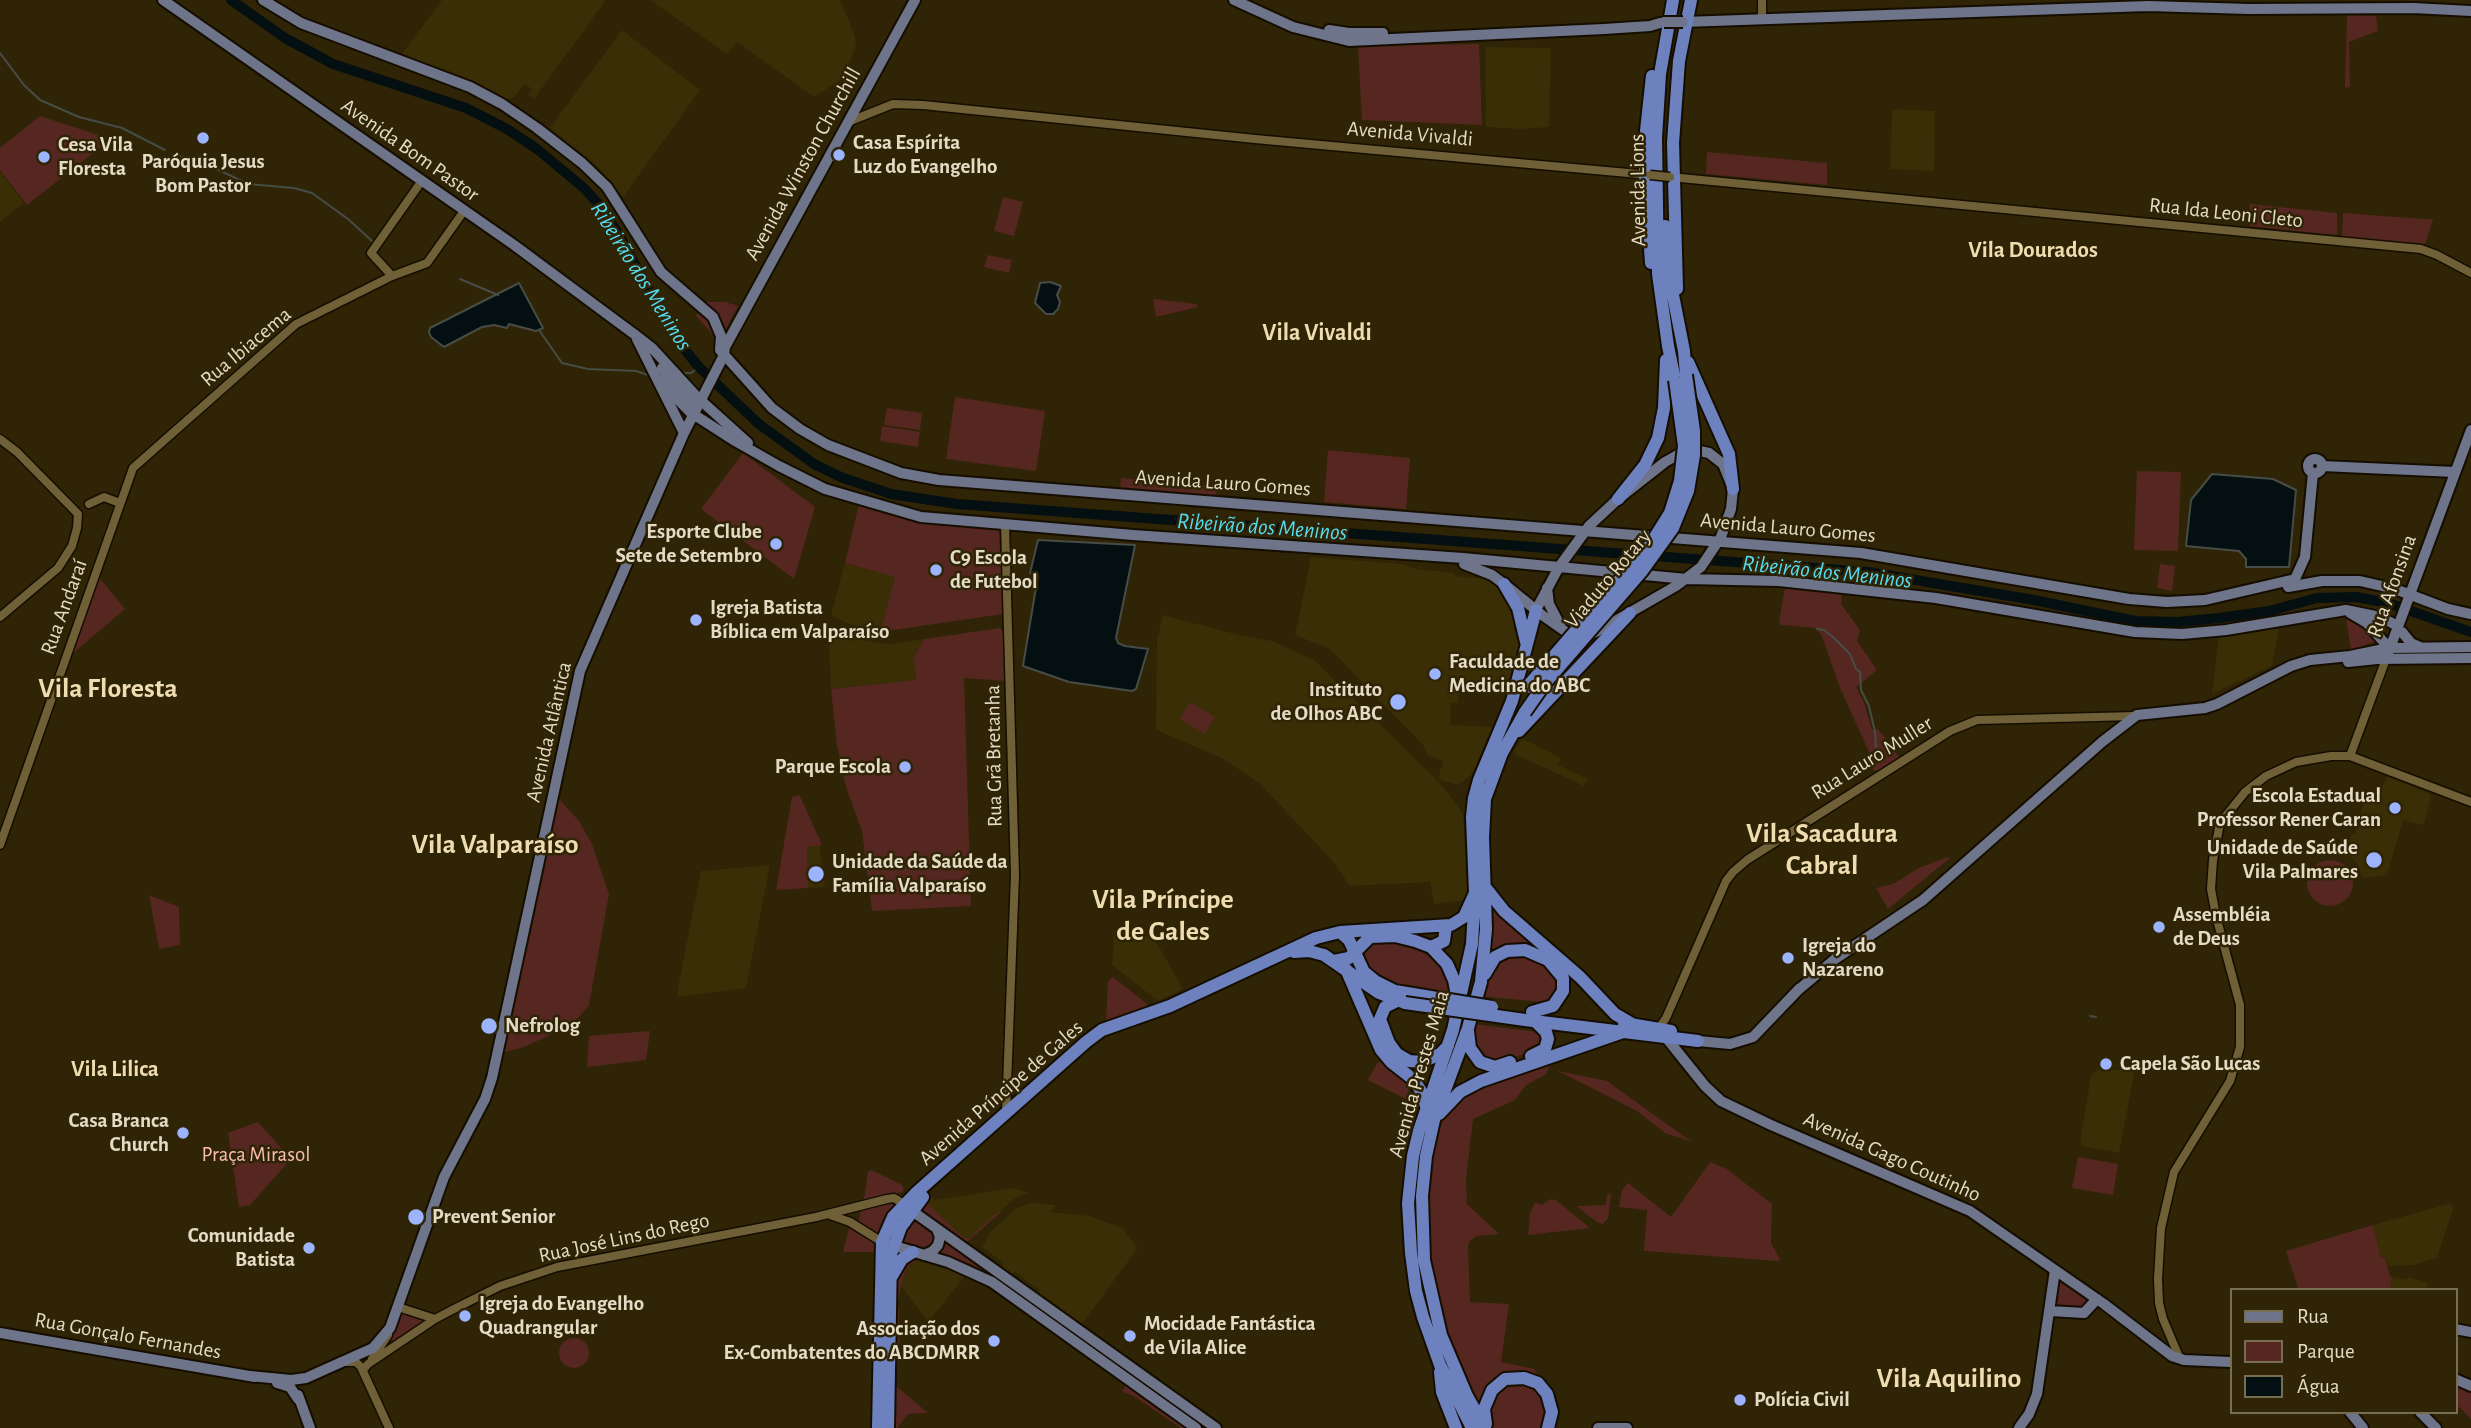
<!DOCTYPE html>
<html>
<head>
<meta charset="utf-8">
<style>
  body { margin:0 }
  #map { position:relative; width:2471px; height:1428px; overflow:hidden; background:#2f2405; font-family:"Alegreya Sans",sans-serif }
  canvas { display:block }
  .legend { position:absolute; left:2230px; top:1288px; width:228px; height:126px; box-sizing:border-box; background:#2f2405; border:2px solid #776d52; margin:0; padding:9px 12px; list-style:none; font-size:21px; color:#e4dbc6 }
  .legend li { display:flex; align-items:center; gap:14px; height:35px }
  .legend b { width:35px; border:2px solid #776d52 }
</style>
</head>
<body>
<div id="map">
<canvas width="2471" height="1428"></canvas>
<ul class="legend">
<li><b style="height:9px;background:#6e7489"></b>Rua</li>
<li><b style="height:19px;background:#552720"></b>Parque</li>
<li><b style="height:19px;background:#040f11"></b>Água</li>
</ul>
</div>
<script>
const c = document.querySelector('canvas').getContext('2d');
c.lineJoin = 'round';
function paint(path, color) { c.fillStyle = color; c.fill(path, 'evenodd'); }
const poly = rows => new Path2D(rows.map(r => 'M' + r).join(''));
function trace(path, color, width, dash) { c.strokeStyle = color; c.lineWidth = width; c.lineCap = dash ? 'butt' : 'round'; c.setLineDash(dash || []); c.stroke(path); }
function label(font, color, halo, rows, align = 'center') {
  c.font = font + ' "Alegreya Sans",sans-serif'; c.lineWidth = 5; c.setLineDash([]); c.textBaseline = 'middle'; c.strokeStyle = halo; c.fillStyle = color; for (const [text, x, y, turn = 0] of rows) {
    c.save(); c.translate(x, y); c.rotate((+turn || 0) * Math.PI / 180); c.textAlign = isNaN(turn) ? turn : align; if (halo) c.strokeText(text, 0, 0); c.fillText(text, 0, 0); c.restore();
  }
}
paint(poly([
  [442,0,606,0,534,99,528,95,532,89,525,84,514,97,505,100,450,72,401,55],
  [650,0,840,0,855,36,856,47,842,79,814,97,737,42,727,54],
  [622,30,700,90,623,197,596,165,550,128],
  [1485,47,1551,48,1549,127,1521,129,1486,127],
  [1892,109,1935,111,1934,171,1890,169],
  [0,171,24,203,0,222],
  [1311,557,1402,564,1417,569,1455,573,1455,576,1486,579,1502,591,1513,608,1520,637,1510,693,1459,690,1458,703,1451,703,1450,725,1492,727,1474,770,1470,776,1458,785,1438,779,1443,761,1427,755,1423,745,1330,649,1295,635],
  [845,563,895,577,880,632,849,624,831,615],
  [1163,615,1239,635,1272,641,1314,660,1436,779,1458,806,1463,814,1468,900,1434,904,1430,882,1349,886,1343,875,1329,857,1260,784,1224,759,1156,730,1157,640],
  [828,627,848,635,878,643,893,644,924,639,914,657,917,680,831,689],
  [2279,627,2272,666,2212,694,2219,635],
  [1523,739,1561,758,1558,765,1588,779,1584,786,1517,755,1514,751],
  [2387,776,2428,793,2431,797,2424,825,2403,820,2387,875,2363,878,2356,861,2344,852,2352,834,2355,834,2367,791,2379,795],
  [819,845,825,887,808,888,806,847],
  [770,865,746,988,678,997,677,993,701,871],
  [1114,931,1140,937,1142,932,1158,945,1183,989,1158,1001,1112,965],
  [2097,1070,2135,1070,2119,1153,2083,1146,2080,1143,2091,1075],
  [1013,1188,1029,1193,1018,1196,969,1238,963,1237,955,1231,924,1202,931,1196,935,1200],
  [1032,1203,1056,1205,1051,1212,1090,1216,1122,1228,1138,1248,1081,1325,1037,1295,1040,1290,1015,1272,1012,1275,1001,1267,1004,1263,982,1247,991,1231,1017,1208],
  [2448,1204,2451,1204,2453,1209,2437,1258,2413,1265,2388,1266,2385,1258,2381,1259,2373,1225],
  [919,1260,966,1275,928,1322,901,1286,908,1266],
  [2392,1277,2407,1280,2409,1277,2428,1283,2426,1290,2390,1290]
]), '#3a2e06');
paint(poly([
  [2347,15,2376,16,2378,31,2349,42,2350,87,2345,88],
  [1479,44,1482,125,1362,120,1358,46],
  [40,116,111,139,27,205,0,170,0,148],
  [1707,152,1827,163,1827,185,1706,174],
  [1003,197,1023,202,1014,236,994,231],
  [2250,204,2337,213,2337,235,2250,226],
  [2343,213,2423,219,2433,219,2425,245,2342,237],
  [988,255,1012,260,1009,273,984,267],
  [1153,299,1196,304,1198,307,1156,317],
  [701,302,725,302,738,306,719,342,696,316],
  [955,397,1045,411,1036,471,946,459],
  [887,408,922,413,920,430,884,425],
  [882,426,920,432,918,447,880,441],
  [1328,450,1410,458,1406,509,1324,502],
  [743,453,815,507,794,579,701,509],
  [2137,471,2181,472,2178,551,2134,550],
  [1121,478,1217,486,1216,498,1120,490],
  [859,504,912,519,999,530,1003,614,880,632,895,577,845,563],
  [2160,564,2175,566,2172,591,2157,588],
  [97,575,125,609,65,660],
  [1785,587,1842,593,1841,604,1860,630,1857,641,1877,670,1856,687,1864,702,1872,730,1878,729,1900,758,1881,770,1875,771,1873,769,1869,752,1841,690,1821,634,1815,628,1781,625,1779,622],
  [2349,618,2364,626,2376,641,2351,650,2346,619],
  [1000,628,1004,633,1005,681,964,678,971,906,872,911,862,831,846,787,837,745,831,689,916,680,914,657,924,639],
  [1190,702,1215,717,1205,734,1180,719],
  [798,795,800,796,822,845,807,847,808,888,776,890,792,797],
  [559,799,579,821,592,844,609,894,589,1005,578,1018,548,1036,524,1047,505,1052,503,1050,525,938,530,935,536,908,534,901,555,800],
  [1948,857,1950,858,1888,909,1876,888,1893,884,1919,868],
  '2307 883a23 23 0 1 1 46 0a23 23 0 1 1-46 0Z',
  [149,895,179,907,180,945,159,949],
  [1490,904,1538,946,1537,949,1487,957],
  [1382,942,1408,944,1440,963,1449,980,1451,996,1388,987,1376,979,1362,958,1362,950,1370,944],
  [1515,952,1541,961,1560,984,1552,1003,1481,996,1492,966],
  [1113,977,1146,1003,1147,1006,1146,1009,1106,1023,1108,981],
  [1473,1024,1538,1032,1543,1039,1537,1051,1492,1063,1473,1050],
  [650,1031,646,1060,587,1067,589,1036],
  [1383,1060,1410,1085,1406,1099,1368,1080,1377,1063],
  [1546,1062,1550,1066,1545,1075,1526,1085,1515,1100,1473,1119,1466,1179,1467,1204,1499,1234,1477,1236,1471,1240,1468,1245,1470,1302,1509,1304,1501,1362,1534,1369,1541,1379,1527,1373,1510,1373,1482,1415,1451,1349,1433,1281,1424,1199,1438,1127,1451,1107,1468,1091],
  [1558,1071,1607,1081,1692,1142,1665,1133,1637,1111],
  [258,1122,291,1159,250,1205,239,1207,228,1133],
  [2078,1157,2118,1164,2113,1195,2072,1188],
  [1710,1162,1727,1169,1772,1204,1771,1243,1780,1259,1778,1261,1644,1251,1647,1210,1619,1207,1622,1190,1628,1183,1671,1217],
  [871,1170,901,1184,904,1189,902,1192,866,1201,864,1199,868,1172],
  [1611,1193,1608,1218,1603,1224,1597,1222,1576,1206,1606,1205,1607,1195],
  [1551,1199,1556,1200,1590,1228,1528,1235,1530,1213,1535,1202,1542,1205],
  [923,1200,964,1238,969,1238,998,1212,1001,1212,968,1241,963,1242,923,1213,920,1206],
  [891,1201,894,1203,894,1208,878,1235,862,1226,859,1220,860,1213,864,1208],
  [911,1217,934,1232,935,1241,930,1248,923,1250,902,1245,899,1238],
  [2373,1225,2381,1258,2385,1258,2390,1276,2392,1277,2390,1290,2299,1290,2286,1251],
  [849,1228,874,1243,874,1252,843,1252],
  [945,1240,997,1277,966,1262,938,1253],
  [919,1260,908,1266,901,1286,898,1301,900,1344,894,1344,897,1278,904,1265,911,1261],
  [2061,1280,2090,1298,2085,1309,2055,1309,2058,1282],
  [401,1312,426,1320,425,1323,393,1341,391,1338],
  '559 1353a15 15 0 1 1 30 0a15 15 0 1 1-30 0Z',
  [1520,1381,1538,1389,1549,1406,1545,1428,1491,1428,1489,1423,1489,1403,1501,1387],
  [1126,1384,1190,1428,1181,1428,1132,1395,1122,1392],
  [896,1386,928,1413,908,1414,897,1428,894,1428],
  [2455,1386,2471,1393,2471,1419,2455,1403]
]), '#552720');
const water = poly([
  [1050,282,1061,286,1057,295,1060,302,1058,309,1053,314,1046,314,1035,303,1040,283,1050,282],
  [519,283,543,328,536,331,509,324,507,328,494,325,482,327,444,347,431,337,429,332,430,328,519,283],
  [2212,474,2273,479,2296,490,2289,567,2246,567,2246,559,2239,551,2186,546,2191,500,2212,474],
  [1038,540,1135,545,1116,638,1118,643,1125,646,1148,649,1136,689,1132,691,1069,682,1023,666,1038,575,1030,573,1038,540]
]);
paint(water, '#040f11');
trace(water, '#474c47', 2);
trace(poly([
  [0,53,24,85,40,100,79,117,122,128,165,150],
  [174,155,198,160,248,184,294,188,312,193,348,219,372,241],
  [460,279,498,295],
  [539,330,562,363,588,369,636,371,648,375],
  [685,373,691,373,699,367],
  [1817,629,1824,630,1833,637,1850,654,1856,669,1860,672,1861,690,1869,706,1875,732,1876,747],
  [2090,1016,2096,1017]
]), '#474c47', 2);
trace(poly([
  [231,0,285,38,333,64,466,108,507,129,537,149,584,188,602,208,622,240,673,335,699,367,759,424,814,464,843,478,891,494,957,504,1868,572,2034,600,2135,621,2177,622,2219,618,2269,611,2317,598,2356,597,2388,603,2471,632]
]), '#040f11', 10);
const minor = poly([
  [1762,0,1762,20],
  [848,122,893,104,923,105,1255,139,1650,175],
  [1670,177,2421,249,2437,255,2471,273],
  [392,276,371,253,421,182],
  [0,439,17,452,78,514,77,528,72,546,58,568,0,617],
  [89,504,104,497,120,503],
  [1005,524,1015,875,1006,1112],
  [2350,756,2386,659],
  [0,845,133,468,296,324,392,276,427,263,464,211],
  [1659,1028,1666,1018,1726,881,1733,872,1747,860,1950,731,1977,720,2135,716],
  [830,1215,850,1222,882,1242],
  [398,1307,435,1319],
  [372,1359,388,1335],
  [2180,1359,2163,1319,2159,1303,2158,1279,2161,1228,2174,1172,2230,1081,2240,1047,2240,1005,2216,916,2211,889,2213,860,2220,823,2245,792,2266,776,2296,762,2331,756,2350,756,2471,802],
  [347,1362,356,1362,361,1367,389,1428],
  [363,1370,368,1364,435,1319,454,1309,500,1286,557,1267,816,1217,887,1199,894,1198,904,1204]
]);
const major = poly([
  [163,0,514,245,634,334,652,348,697,397,748,443],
  [263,0,301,23,470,87,502,104,537,128,582,163,607,187,661,272,713,317,721,336,720,350,772,408,800,429,828,445,901,473,939,480,1861,553,2129,599,2167,602,2205,600,2295,579,2305,557,2313,473],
  [1234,0,1293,27,1349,41,1604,29,1650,26,1660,23],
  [1683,22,2148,6,2249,9,2413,8,2471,11],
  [1329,30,1349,33,1383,33],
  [637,339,684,433],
  [662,368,679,389,696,404],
  [658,379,690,412,735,441,779,466,825,489,921,517,1133,535,1463,558,1687,579,1779,581,1936,598,2135,632,2182,634,2226,630,2346,610,2380,617,2398,626],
  '2308 466a7 7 0 1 1 14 0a7 7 0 1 1-14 0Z',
  [2322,466,2455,472],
  [1464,564,1492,575,1504,584,1531,606,1536,610,1542,615,1569,634,1581,637,1596,632,1676,586,1701,567,1721,537,1731,509,1733,489,1723,464,1709,453,1695,450,1681,453,1665,462,1618,499,1589,526,1559,567,1536,610],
  [2288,587,2322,581,2360,581,2395,589,2448,609,2471,614],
  [1547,588,1549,604,1560,625],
  [2350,613,2367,623,2389,648],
  [2402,632,2411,643,2420,647],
  [2386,659,2471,430],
  [2348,662,2377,659,2471,658],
  [1797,991,1835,959,1923,900,2102,742,2137,715,2205,708,2217,704,2291,666,2310,660,2350,656,2389,648,2471,647],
  [1664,1035,1705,1086,1721,1101,1771,1125,1970,1211,2104,1304,2172,1356,2184,1360,2231,1362],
  [1698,1041,1730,1044,1753,1037,1800,988],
  [908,1208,1216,1428],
  [888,1244,948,1262,992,1282,1196,1428],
  [924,1255,933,1251,938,1245,940,1237,937,1229],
  [2050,1311,2084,1313,2097,1299],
  [2455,1329,2471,1332],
  [0,1333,255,1377],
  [250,1376,291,1380,306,1378,373,1348,390,1328,444,1177,485,1099,492,1078,580,671,684,433,724,355,725,347,915,0],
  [2455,1379,2471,1386],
  [277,1383,290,1387,298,1399],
  [298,1395,310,1428],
  [2350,1412,2363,1428],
  [2420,1412,2436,1428],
  [1598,1428,1627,1428],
  [2019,1428,2029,1414,2037,1394,2055,1270]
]);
const highway = poly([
  [1673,0,1660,74,1656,138,1658,274,1668,346,1675,380],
  [1665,226,1671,285,1684,351,1686,375],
  [1651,263,1645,174,1645,140,1652,76],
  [1677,289,1673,143,1679,61,1691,0],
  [1688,362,1729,454,1733,489],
  [1618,499,1645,465,1658,438,1664,408,1666,360],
  [1504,584,1518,608,1526,642],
  [1519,731,1630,613],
  [1485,887,1504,911,1580,977,1615,1014,1632,1024],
  [1340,932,1349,940,1364,972,1375,981,1395,991,1437,998],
  [1431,947,1444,941,1446,926],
  [1294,952,1309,951,1324,955,1379,993,1405,1003],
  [1334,961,1349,958,1370,937,1395,936,1415,941,1431,947,1447,964,1454,980,1458,1001],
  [1346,969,1381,1050,1391,1062,1414,1080,1422,1093,1426,1106],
  [1485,974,1495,957,1507,951,1525,950,1548,960,1563,978,1563,991,1553,1006,1532,1012],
  [1397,1001,1385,1007,1380,1019,1389,1043,1397,1054,1409,1061,1422,1062,1440,1054,1448,1046],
  [1525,1020,1698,1041],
  [1624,1023,1671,1031],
  [1468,1031,1470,1048,1480,1062,1495,1067,1510,1062],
  [1531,1056,1545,1049,1548,1039,1546,1032,1536,1022],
  [1439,1114,1460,1092,1481,1081,1623,1032],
  [892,1276,902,1259,913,1252],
  [1440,1372,1442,1392,1456,1428],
  [1486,1424,1484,1409,1492,1390,1505,1379,1524,1378,1538,1383,1547,1394,1552,1412,1548,1428],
  [878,1428,882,1242,893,1217,917,1192,1086,1042,1102,1030,1170,1006,1316,938,1340,932,1451,925,1464,917,1475,893],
  [888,1428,891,1254,901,1227,923,1197],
  [1472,1428,1440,1365,1423,1317,1416,1291,1411,1253,1408,1203,1413,1156,1419,1131,1453,1030,1472,944,1475,893,1472,817,1474,798,1479,780,1512,701,1536,610],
  [1485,1428,1467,1396,1441,1335,1424,1260,1422,1196,1426,1156,1434,1120,1468,1028,1481,982,1486,929,1483,837,1485,799,1502,753,1525,712]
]);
trace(minor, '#150e00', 11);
trace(major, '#150e00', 14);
trace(highway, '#150e00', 16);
trace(minor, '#6f6037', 8);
trace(major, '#6e7489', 10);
trace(highway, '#6e81bf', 12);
const minorBridge = poly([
  [1650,175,1670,177]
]);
const majorBridge = poly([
  [1664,22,1683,22]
]);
const highwayBridge = poly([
  [1527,687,1650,545,1670,513,1680,481,1684,446,1675,380],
  [1525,712,1546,682,1642,571,1673,528,1688,491,1694,455,1694,431,1686,375],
  [1437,998,1492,1007],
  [1405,1003,1525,1020]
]);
trace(minorBridge, '#150e00', 11, []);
trace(majorBridge, '#150e00', 14, []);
trace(highwayBridge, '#150e00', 16, []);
trace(minorBridge, '#6f6037', 8);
trace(majorBridge, '#6e7489', 10);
trace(highwayBridge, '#6e81bf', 12);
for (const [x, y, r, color] of [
  [203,138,7,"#9cb4fd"],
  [839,155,7,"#9cb4fd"],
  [44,157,7,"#9cb4fd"],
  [776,544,7,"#9cb4fd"],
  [936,570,7,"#9cb4fd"],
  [696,620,7,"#9cb4fd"],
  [1435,674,7,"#9cb4fd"],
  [1398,702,9,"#9cb4fd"],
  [905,767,7,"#9cb4fd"],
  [2395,808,7,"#9cb4fd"],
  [2374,860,9,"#9cb4fd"],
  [816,874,9,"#9cb4fd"],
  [2159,927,7,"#9cb4fd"],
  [1788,958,7,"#9cb4fd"],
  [489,1026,9,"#9cb4fd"],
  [2106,1064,7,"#9cb4fd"],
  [183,1133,7,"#9cb4fd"],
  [416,1217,9,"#9cb4fd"],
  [309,1248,7,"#9cb4fd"],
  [465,1316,7,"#9cb4fd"],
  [1130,1336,7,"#9cb4fd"],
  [994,1341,7,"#9cb4fd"],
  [1740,1400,7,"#9cb4fd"]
]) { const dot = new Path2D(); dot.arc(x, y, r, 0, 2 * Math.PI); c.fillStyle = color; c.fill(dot); trace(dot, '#2f2405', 2.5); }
label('21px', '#e4dbc6', '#2f2405', [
  ["Avenida Vivaldi",1410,134,5],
  ["Avenida Bom Pastor",410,150,35],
  ["Avenida Winston Churchill",803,164,-61],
  ["Avenida Lions",1638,190,-91],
  ["Rua Ida Leoni Cleto",2226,213,6],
  ["Rua Ibiacema",246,347,-40],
  ["Avenida Lauro Gomes",1223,483,4],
  ["Avenida Lauro Gomes",1788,528,5],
  ["Viaduto Rotary",1608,579,-50],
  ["Rua Afonsina",2392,586,-70],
  ["Rua Andaraí",64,607,-70],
  ["Avenida Atlântica",549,732,-77],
  ["Rua Grã Bretanha",994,756,-91],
  ["Rua Lauro Muller",1872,758,-32],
  ["Avenida Prestes Maia",1419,1074,-74],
  ["Avenida Príncipe de Gales",1001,1093,-41],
  ["Avenida Gago Coutinho",1892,1157,24],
  ["Rua José Lins do Rego",624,1238,-12],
  ["Rua Gonçalo Fernandes",128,1336,10]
]);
label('bold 21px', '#e4dbc6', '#2f2405', [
  ["Casa Espírita",853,143],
  ["Luz do Evangelho",853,167],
  ["Cesa Vila",58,145],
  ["Floresta",58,169],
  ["Paróquia Jesus",203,162,"center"],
  ["Bom Pastor",203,186,"center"],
  ["Esporte Clube",762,532,"right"],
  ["Sete de Setembro",762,556,"right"],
  ["C9 Escola",950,558],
  ["de Futebol",950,582],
  ["Igreja Batista",710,608],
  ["Bíblica em Valparaíso",710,632],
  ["Faculdade de",1449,662],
  ["Medicina do ABC",1449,686],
  ["Instituto",1382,690,"right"],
  ["de Olhos ABC",1382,714,"right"],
  ["Parque Escola",891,767,"right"],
  ["Escola Estadual",2381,796,"right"],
  ["Professor Rener Caran",2381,820,"right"],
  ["Unidade de Saúde",2358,848,"right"],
  ["Vila Palmares",2358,872,"right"],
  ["Unidade da Saúde da",832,862],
  ["Família Valparaíso",832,886],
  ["Assembléia",2173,915],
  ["de Deus",2173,939],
  ["Igreja do",1802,946],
  ["Nazareno",1802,970],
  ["Nefrolog",505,1026],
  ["Capela São Lucas",2120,1064],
  ["Casa Branca",169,1121,"right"],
  ["Church",169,1145,"right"],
  ["Prevent Senior",432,1217],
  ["Comunidade",295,1236,"right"],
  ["Batista",295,1260,"right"],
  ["Igreja do Evangelho",479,1304],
  ["Quadrangular",479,1328],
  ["Mocidade Fantástica",1144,1324],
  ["de Vila Alice",1144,1348],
  ["Associação dos",980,1329,"right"],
  ["Ex-Combatentes do ABCDMRR",980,1353,"right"],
  ["Polícia Civil",1754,1400]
], 'left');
label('21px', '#f9bcb1', '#2f2405', [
  ["Praça Mirasol",256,1155]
]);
label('bold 23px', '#eeddb0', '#2f2405', [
  ["Vila Dourados",2033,250],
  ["Vila Lilica",115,1069]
]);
label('italic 23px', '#53dcf2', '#2f2405', [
  ["Ribeirão dos Meninos",641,276,58],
  ["Ribeirão dos Meninos",1262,527,4],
  ["Ribeirão dos Meninos",1827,572,6]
]);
label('bold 24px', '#eeddb0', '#2f2405', [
  ["Vila Vivaldi",1317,333]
]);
label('bold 28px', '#eeddb0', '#2f2405', [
  ["Vila Floresta",108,689],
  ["Vila Sacadura",1822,834],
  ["Cabral",1822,866],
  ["Vila Valparaíso",495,845],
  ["Vila Príncipe",1163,900],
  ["de Gales",1163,932],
  ["Vila Aquilino",1949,1379]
]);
</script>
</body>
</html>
